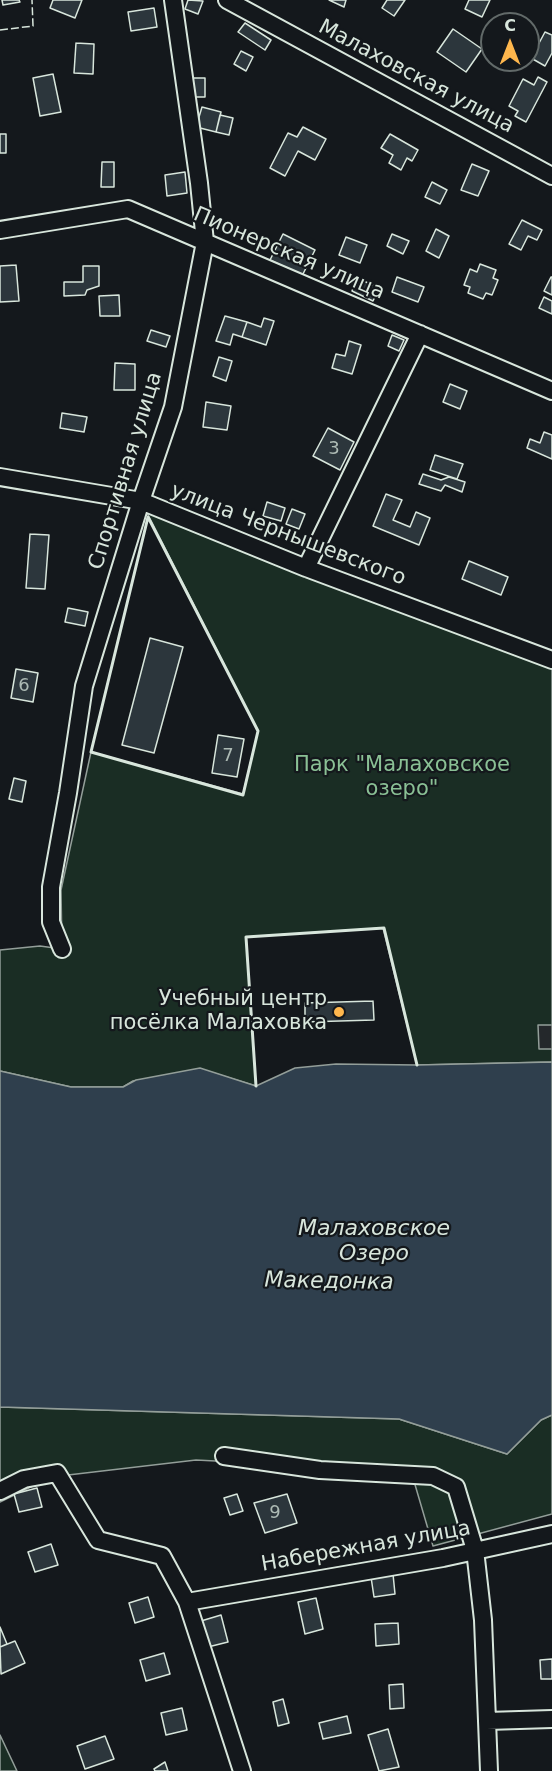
<!DOCTYPE html>
<html>
<head>
<meta charset="utf-8">
<style>
  body { margin:0 }
  #map { position:relative; width:552px; height:1771px; overflow:hidden; background:#14181c; font-family:"DejaVu Sans",sans-serif }
  canvas { display:block }
  .north { position:absolute; left:480px; top:12px; width:60px; height:60px; box-sizing:border-box; background:#14181c; border:2px solid #626a69; border-radius:50%; rotate:0deg; font-size:16px; font-weight:700; line-height:24px; text-align:center; color:#d8e6dc }
  .north::after { content:''; display:block; margin:auto; width:21px; height:27px; background:#ffb74d; clip-path:polygon(50% 0,100% 100%,50% 72%,0 100%) }
</style>
</head>
<body>
<div id="map">
<canvas width="552" height="1771"></canvas>
<div class="north">С</div>
</div>
<script>
const c = document.querySelector('canvas').getContext('2d');
c.lineJoin = 'round';
function paint(path, color) { c.fillStyle = color; c.fill(path, 'evenodd'); }
const poly = rows => new Path2D(rows.map(r => 'M' + r).join(''));
function trace(path, color, width, dash) { c.strokeStyle = color; c.lineWidth = width; c.lineCap = dash ? 'butt' : 'round'; c.setLineDash(dash || []); c.stroke(path); }
function label(font, color, halo, rows, align = 'center') {
  c.font = font + ' "DejaVu Sans",sans-serif'; c.lineWidth = 4.5; c.setLineDash([]); c.textBaseline = 'middle'; c.strokeStyle = halo; c.fillStyle = color; for (const [text, x, y, turn = 0] of rows) {
    c.save(); c.translate(x, y); c.rotate((+turn || 0) * Math.PI / 180); c.textAlign = isNaN(turn) ? turn : align; if (halo) c.strokeText(text, 0, 0); c.fillText(text, 0, 0); c.restore();
  }
}
const green = poly([
  [141,501,552,660,552,1062,417,1065,383,928,246,937,256,1086,210,1072,133,1081,123,1087,71,1087,0,1071,0,950,40,946,62,949,61,890,91,752,243,794,258,731,141,501],
  [0,1407,399,1419,507,1454,541,1420,552,1415,552,1514,433,1546,411,1471,196,1460,51,1477,0,1502,0,1407],
  [0,1735,17,1771,0,1771,0,1735]
]);
paint(green, '#1a2d24');
trace(green, '#939e99', 1.5);
const parking = poly([
  [538,1025,552,1025,552,1049,539,1049,538,1025]
]);
paint(parking, '#24282b');
trace(parking, '#939e99', 1.5);
const water = poly([
  [552,1062,552,1415,541,1420,507,1454,399,1419,0,1407,0,1071,71,1087,123,1087,136,1080,200,1068,256,1086,295,1068,336,1064,417,1065,552,1062]
]);
paint(water, '#2f3f4d');
trace(water, '#939e99', 1.5);
const building = poly([
  [2,0,19,0,20,2,3,5,2,0],
  [53,0,82,0,75,18,50,8,53,0],
  [188,0,203,1,198,14,185,9,188,0],
  [329,0,346,0,344,7,329,0],
  [387,0,405,0,394,16,382,8,387,0],
  [469,0,490,0,482,17,465,9,469,0],
  [154,8,157,27,131,31,128,12,154,8],
  [245,23,271,40,265,50,238,32,245,23],
  [453,29,482,49,466,72,437,52,453,29],
  [545,32,552,35,552,53,545,66,531,58,545,32],
  [76,43,94,44,93,74,74,73,76,43],
  [241,51,253,57,246,71,234,64,241,51],
  [53,74,61,112,40,116,33,78,53,74],
  [538,77,547,82,526,122,515,116,518,111,509,106,523,79,534,85,538,77],
  [193,78,205,78,205,97,193,97,193,78],
  [202,107,221,112,216,132,196,127,202,107],
  [220,115,233,118,229,135,216,132,220,115],
  [303,127,326,139,315,160,298,151,285,176,270,168,288,133,297,137,303,127],
  [0,134,6,134,6,153,0,153,0,134],
  [390,134,418,150,412,161,407,158,401,170,389,163,393,155,381,148,390,134],
  [102,162,114,162,114,187,101,187,102,162],
  [472,164,489,171,478,196,461,190,472,164],
  [185,172,187,193,167,196,165,175,185,172],
  [432,182,447,190,440,204,425,197,432,182],
  [522,220,542,230,537,240,528,236,521,250,509,244,522,220],
  [436,229,449,236,439,258,426,251,436,229],
  [283,234,315,250,302,276,270,260,283,234],
  [392,234,409,241,403,254,387,246,392,234],
  [346,237,367,245,360,263,339,255,346,237],
  [480,264,496,270,493,278,498,280,492,295,486,293,483,299,468,293,470,287,464,285,470,269,477,272,480,264],
  [16,265,19,301,0,302,0,266,16,265],
  [83,266,99,266,99,286,87,290,85,295,64,296,64,282,83,282,83,266],
  [397,277,424,287,418,302,392,292,397,277],
  [551,277,552,277,552,295,544,291,551,277],
  [357,278,379,288,373,301,352,291,357,278],
  [119,295,120,316,100,316,99,296,119,295],
  [544,297,552,301,552,314,539,308,544,297],
  [225,316,247,322,242,337,233,334,230,345,216,341,225,316],
  [264,318,274,321,266,345,242,337,247,322,261,327,264,318],
  [151,330,170,336,166,347,147,341,151,330],
  [392,335,404,340,399,351,388,346,392,335],
  [349,341,361,345,352,374,332,368,336,354,345,356,349,341],
  [219,357,232,361,226,381,213,376,219,357],
  [115,363,135,364,135,390,114,390,115,363],
  [450,384,467,391,460,409,443,402,450,384],
  [206,402,231,406,227,430,203,427,206,402],
  [62,413,87,417,84,432,60,428,62,413],
  [328,428,354,442,340,470,313,456,328,428],
  [544,432,552,435,552,459,527,448,530,439,540,443,544,432],
  [435,455,463,464,457,479,430,470,435,455],
  [423,474,441,480,449,477,465,482,462,492,445,485,441,491,419,484,423,474],
  [386,494,402,500,393,520,410,527,416,512,430,518,419,545,373,526,386,494],
  [267,502,285,508,281,521,263,516,267,502],
  [292,509,305,514,299,529,286,524,292,509],
  [30,534,49,535,45,589,26,588,30,534],
  [469,561,508,577,501,595,462,579,469,561],
  [68,608,88,612,85,626,65,622,68,608],
  [150,638,183,647,154,753,122,745,150,638],
  [16,669,38,673,33,702,11,698,16,669],
  [218,735,244,739,237,777,212,773,218,735],
  [14,778,26,781,22,802,9,799,14,778],
  [373,1001,374,1020,305,1022,305,1003,373,1001],
  [37,1488,42,1507,19,1512,14,1494,37,1488],
  [237,1494,243,1511,230,1515,224,1498,237,1494],
  [287,1494,297,1523,265,1533,254,1503,287,1494],
  [51,1544,58,1565,35,1572,28,1552,51,1544],
  [393,1574,395,1594,374,1597,371,1577,393,1574],
  [148,1597,154,1617,135,1623,129,1603,148,1597],
  [316,1598,323,1629,305,1634,298,1602,316,1598],
  [221,1615,228,1642,208,1647,201,1621,221,1615],
  [398,1623,399,1644,376,1646,375,1624,398,1623],
  [0,1627,7,1644,0,1647,0,1627],
  [15,1641,25,1663,1,1674,0,1647,15,1641],
  [164,1653,170,1674,146,1681,140,1660,164,1653],
  [552,1659,552,1679,541,1679,540,1660,552,1659],
  [403,1684,404,1708,390,1709,389,1685,403,1684],
  [283,1699,289,1723,278,1726,273,1702,283,1699],
  [182,1708,187,1730,166,1735,161,1713,182,1708],
  [347,1716,351,1733,323,1739,319,1723,347,1716],
  [388,1729,399,1767,379,1771,368,1735,388,1729],
  [105,1736,114,1759,85,1769,77,1746,105,1736],
  [165,1762,168,1771,155,1771,154,1769,165,1762]
]);
paint(building, '#2c363c');
trace(building, '#d8e6dc', 1.5);
const minor = poly([
  [227,0,552,176],
  [0,230,128,209,552,391],
  [0,477,141,501,306,568,552,660],
  [306,568,420,334],
  [62,949,51,922,51,887,68,793,84,686,141,501,173,407,205,242,199,183,173,0],
  [224,1456,320,1470,433,1476,456,1487,475,1550,483,1620,489,1771],
  [0,1491,24,1479,57,1473,98,1540,162,1556,187,1602,242,1771],
  [187,1602,443,1558,552,1534],
  [487,1721,552,1719]
]);
trace(minor, '#d8e6dc', 20);
trace(minor, '#14181c', 16);
trace(poly([
  [0,30,33,26,32,0]
]), '#d8e6dc', 1.5, [8, 3]);
trace(poly([
  [148,517,258,731,243,795,91,752,148,517],
  [256,1086,246,937,384,928,417,1065]
]), '#d8e6dc', 3);
for (const [x, y, r, color] of [
  [339,1012,6,"#ffb74d"]
]) { const dot = new Path2D(); dot.arc(x, y, r, 0, 2 * Math.PI); c.fillStyle = color; c.fill(dot); trace(dot, '#14181c', 2); }
label('18px', '#adbab4', null, [
  ["3",334,449],
  ["6",24,686],
  ["7",228,756],
  ["9",275,1513]
]);
label('21px', '#d8e6dc', '#14181c', [
  ["Малаховская улица",416,77,28],
  ["Пионерская улица",289,254,23],
  ["Спортивная улица",126,471,-73],
  ["улица Чернышевского",288,535,21],
  ["Набережная улица",366,1547,-10]
]);
label('21px', '#8ac095', '#14181c', [
  ["Парк \"Малаховское",402,766],
  ["озеро\"",402,790]
]);
label('21px', '#d8e6dc', '#14181c', [
  ["Учебный центр",327,1000],
  ["посёлка Малаховка",327,1024]
], 'right');
label('italic 22px', '#d8e6dc', '#14181c', [
  ["Малаховское",374,1229],
  ["Озеро",374,1254],
  ["Македонка",329,1282,1]
]);
</script>
</body>
</html>
